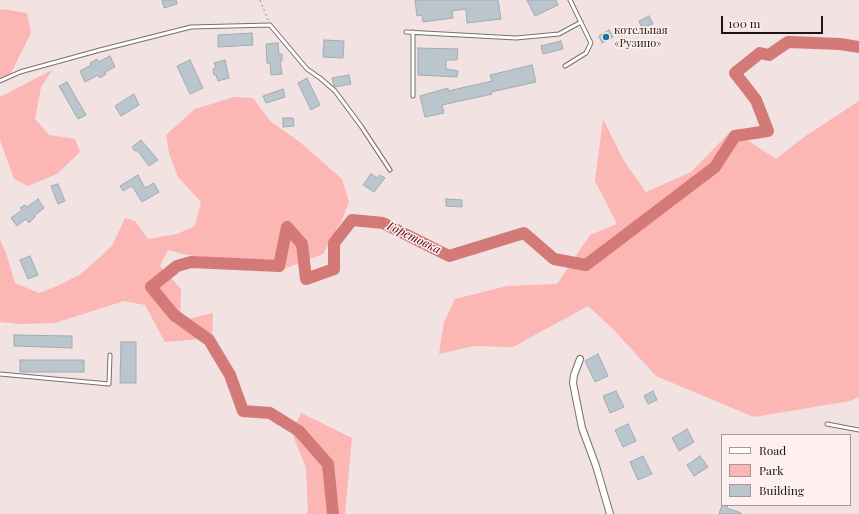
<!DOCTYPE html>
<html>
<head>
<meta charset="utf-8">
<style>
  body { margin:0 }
  #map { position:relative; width:859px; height:514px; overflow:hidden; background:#f2e2e1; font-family:"Playfair Display",serif }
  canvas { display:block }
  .legend { position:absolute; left:721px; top:434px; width:130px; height:72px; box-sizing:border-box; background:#fdf0ef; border:1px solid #a39998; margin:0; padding:5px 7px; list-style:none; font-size:12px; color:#1b1615 }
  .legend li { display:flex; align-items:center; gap:8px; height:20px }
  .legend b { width:20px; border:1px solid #a39998 }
  .scale { position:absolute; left:721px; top:16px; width:102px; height:18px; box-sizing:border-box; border:2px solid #1b1615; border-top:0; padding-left:5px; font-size:12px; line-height:14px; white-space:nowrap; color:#1b1615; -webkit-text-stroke:3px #fdf0ef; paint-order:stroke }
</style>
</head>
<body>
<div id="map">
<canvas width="859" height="514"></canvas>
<ul class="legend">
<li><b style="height:5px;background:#fff"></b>Road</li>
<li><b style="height:11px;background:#fcb6b3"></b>Park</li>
<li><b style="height:11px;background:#bac5ce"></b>Building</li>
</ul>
<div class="scale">100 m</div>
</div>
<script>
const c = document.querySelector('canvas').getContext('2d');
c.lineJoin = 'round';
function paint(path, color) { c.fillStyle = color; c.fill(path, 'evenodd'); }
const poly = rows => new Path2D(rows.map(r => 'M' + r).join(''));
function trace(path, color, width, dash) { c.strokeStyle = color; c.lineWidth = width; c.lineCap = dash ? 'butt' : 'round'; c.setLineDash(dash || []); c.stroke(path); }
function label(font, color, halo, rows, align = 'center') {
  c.font = font + ' "Playfair Display",serif'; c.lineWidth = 3; c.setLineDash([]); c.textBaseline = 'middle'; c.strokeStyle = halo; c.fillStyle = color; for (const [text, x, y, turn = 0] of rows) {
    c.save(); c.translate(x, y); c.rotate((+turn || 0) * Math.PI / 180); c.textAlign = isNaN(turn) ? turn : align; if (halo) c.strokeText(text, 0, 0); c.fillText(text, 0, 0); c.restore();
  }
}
paint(poly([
  [2,9,27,13,31,33,10,75,0,79,0,10],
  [52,70,41,87,35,119,49,135,75,139,80,152,57,174,28,186,14,179,0,140,0,97],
  [234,97,253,98,270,121,301,143,342,179,349,202,341,222,323,254,284,269,182,254,168,250,160,266,181,289,180,321,213,313,212,338,165,342,145,305,124,301,55,323,19,324,0,322,0,240,6,253,15,283,39,293,55,287,81,274,112,246,125,218,135,221,148,239,177,234,195,226,201,202,178,177,169,153,166,135,195,109],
  [859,101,859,397,850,401,754,417,656,376,613,329,588,306,513,347,474,346,439,354,444,322,455,299,507,286,557,284,590,235,617,224,595,181,603,119,624,161,646,192,691,172,732,130,776,159,804,137],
  [301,413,352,438,345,514,306,514,308,512,306,468,292,433]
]), '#fcb6b3');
trace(poly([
  [333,514,328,464,299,431,270,413,243,411,230,375,209,340,174,315,151,287,177,266,191,262,279,266,287,227,302,244,306,279,334,269,334,243,352,220,383,223,449,256,524,233,554,259,586,265,715,167,735,136,768,131,756,100,735,73,760,53,769,55,788,42,840,44,859,47]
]), '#d37977', 12);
const building = poly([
  [162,0,176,0,177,4,164,8,162,0],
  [415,0,498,0,501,19,467,23,466,9,452,11,453,18,423,22,422,15,417,16,415,0],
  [527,0,556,0,558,5,535,16,527,0],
  [649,16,653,24,642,28,639,21,649,16],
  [609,30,613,37,602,43,599,36,609,30],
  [252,33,253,45,218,47,218,35,252,33],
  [324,40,344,41,343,58,323,57,324,40],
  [561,41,563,49,543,54,541,46,561,41],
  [278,43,279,54,282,54,282,61,280,61,282,74,271,75,270,63,267,63,266,44,278,43],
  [418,48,458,49,457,60,446,60,446,69,458,71,457,77,418,75,418,48],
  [110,56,115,67,105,72,106,74,100,78,98,75,85,82,80,71,91,65,90,63,97,59,98,62,110,56],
  [190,60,203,88,190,94,177,66,190,60],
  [225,60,229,78,218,81,216,75,214,75,213,69,216,68,214,63,225,60],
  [532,65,536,82,491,92,492,94,442,105,444,113,425,117,420,96,448,88,448,91,492,81,490,75,532,65],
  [349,75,351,84,335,87,334,86,332,78,349,75],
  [307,78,320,105,311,110,298,83,307,78],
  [67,82,86,115,78,119,59,86,67,82],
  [283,89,285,97,266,103,263,96,283,89],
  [134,94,139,105,121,116,115,106,134,94],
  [283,118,293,118,294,126,283,127,283,118],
  [141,140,158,160,149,166,137,150,135,151,132,147,141,140],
  [371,174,378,178,380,175,385,178,374,192,363,185,371,174],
  [138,175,145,188,154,183,159,192,142,202,132,186,123,191,120,186,138,175],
  [58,184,65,201,58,204,51,186,58,184],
  [38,199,44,208,34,216,35,217,29,223,26,219,17,226,11,218,22,210,20,208,25,205,27,207,38,199],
  [446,199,462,200,462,207,446,206,446,199],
  [30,256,38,275,28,279,20,260,30,256],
  [14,335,72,336,72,348,14,346,14,335],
  [121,342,136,342,136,383,120,383,121,342],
  [598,354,608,376,595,382,585,361,598,354],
  [20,360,84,360,84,372,20,372,20,360],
  [616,391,624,407,610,413,603,396,616,391],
  [653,391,657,400,648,404,644,396,653,391],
  [628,424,636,441,623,447,615,430,628,424],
  [687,429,694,442,679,451,672,438,687,429],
  [643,456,652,474,638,480,630,462,643,456],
  [700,456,708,467,694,476,687,465,700,456],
  [722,505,728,505,727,508,741,513,741,514,719,514,722,505]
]);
paint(building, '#bac5ce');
trace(building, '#a0abb4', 1);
const lane = poly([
  [406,32,516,38,559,34,581,22],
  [413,32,413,96],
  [565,66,586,53,591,43,570,0],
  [0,81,20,72,100,50,191,27,270,25,307,69,320,78,335,91,361,126,390,170],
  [0,374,109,384,110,355],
  [827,424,859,430]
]);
const street = poly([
  [580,359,574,375,573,383,582,428,596,466,610,514]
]);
trace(lane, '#7c6e6d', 5);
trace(street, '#7c6e6d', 8);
trace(poly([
  [260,0,268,20]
]), '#938887', 1, [2, 3]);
trace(lane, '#fff', 3);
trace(street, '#fff', 6);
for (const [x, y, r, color] of [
  [606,37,4,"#2671a4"]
]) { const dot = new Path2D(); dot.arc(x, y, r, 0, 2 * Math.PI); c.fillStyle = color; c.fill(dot); trace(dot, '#fdf0ef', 1.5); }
label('11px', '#1b1615', '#fdf0ef', [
  ["котельная",614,31],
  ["«Рузино»",614,44]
], 'left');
label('italic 12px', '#57010e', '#fdf0ef', [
  ["Горетовка",414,238,26]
]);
</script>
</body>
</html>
